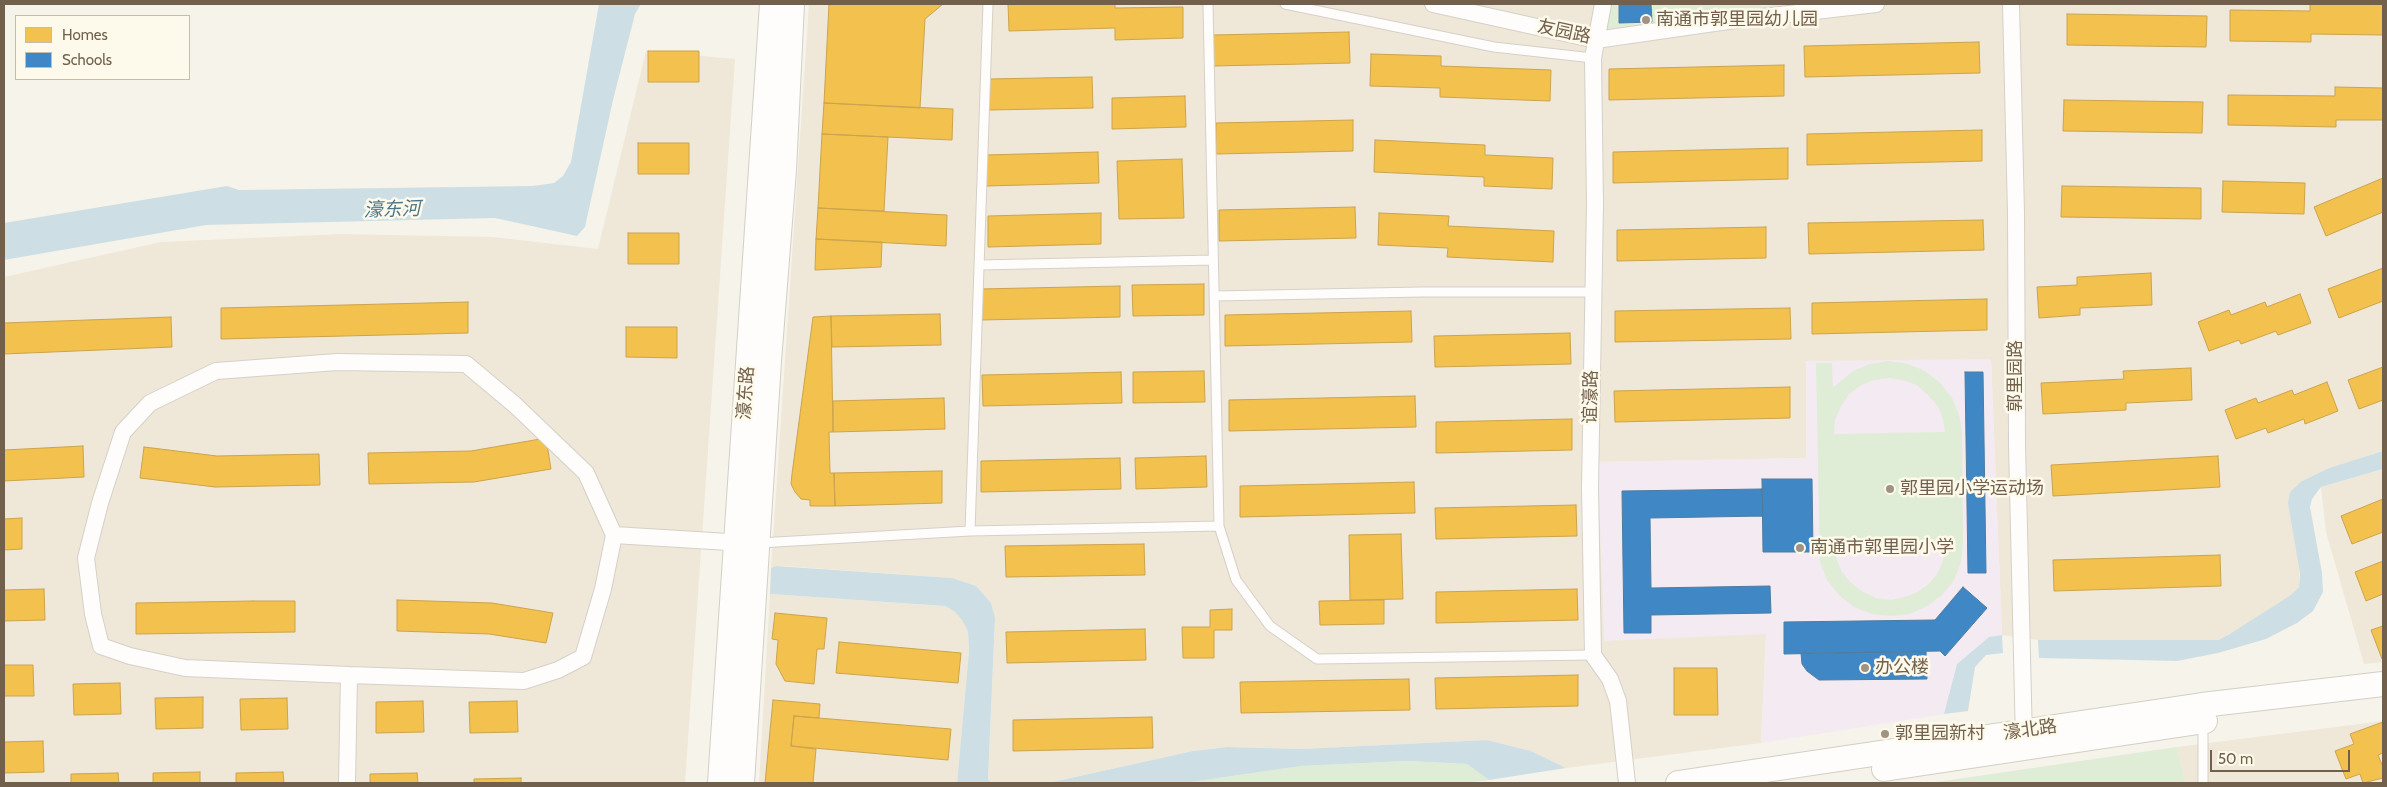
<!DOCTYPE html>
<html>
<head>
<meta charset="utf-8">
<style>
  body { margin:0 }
  #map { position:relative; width:2387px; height:787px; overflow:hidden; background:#f6f3ea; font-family:Cabin,sans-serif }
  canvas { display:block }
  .frame { position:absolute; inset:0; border:5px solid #72604c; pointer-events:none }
  .legend { position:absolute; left:15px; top:15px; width:175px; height:65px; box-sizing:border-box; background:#fefaeb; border:1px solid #c6bcab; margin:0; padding:6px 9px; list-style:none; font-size:15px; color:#72604c }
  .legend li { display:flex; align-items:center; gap:10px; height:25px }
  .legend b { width:25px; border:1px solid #c6bcab }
  .scale { position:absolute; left:2210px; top:750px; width:140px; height:22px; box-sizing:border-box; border:2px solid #72604c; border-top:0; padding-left:6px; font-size:15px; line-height:18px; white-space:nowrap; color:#72604c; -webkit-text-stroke:4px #fefaeb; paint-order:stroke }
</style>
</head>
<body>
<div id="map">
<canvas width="2387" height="787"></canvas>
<div class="frame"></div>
<ul class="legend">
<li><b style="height:14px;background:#f2c14e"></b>Homes</li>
<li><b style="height:14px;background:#3f88c5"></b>Schools</li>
</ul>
<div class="scale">50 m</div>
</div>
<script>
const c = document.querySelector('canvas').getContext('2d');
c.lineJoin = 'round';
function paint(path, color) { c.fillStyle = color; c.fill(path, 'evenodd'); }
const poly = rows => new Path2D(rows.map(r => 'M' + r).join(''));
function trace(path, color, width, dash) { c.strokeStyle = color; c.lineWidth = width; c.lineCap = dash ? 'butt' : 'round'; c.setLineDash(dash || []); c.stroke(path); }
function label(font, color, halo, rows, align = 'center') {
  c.font = font + ' Cabin,"Noto Sans SC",sans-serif'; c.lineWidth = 5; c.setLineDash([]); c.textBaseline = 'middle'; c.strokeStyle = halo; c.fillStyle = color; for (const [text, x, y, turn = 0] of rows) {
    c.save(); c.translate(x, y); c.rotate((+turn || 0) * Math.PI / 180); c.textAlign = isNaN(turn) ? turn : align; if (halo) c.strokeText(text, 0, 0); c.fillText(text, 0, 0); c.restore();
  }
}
paint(poly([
  [809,4,1600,4,1789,10,1788,4,2383,4,2383,451,2329,468,2302,481,2299,587,2292,595,2228,635,2218,640,2038,640,2002,635,1991,360,1807,458,1598,462,1766,634,1761,743,1566,768,1531,751,1487,740,1301,749,1228,747,1193,751,1048,783,991,783,988,779,995,618,952,578,784,566,771,568],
  [646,51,735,59,685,783,4,783,4,277,161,242,341,234,493,237,598,249],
  [2383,469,2383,662,2364,664,2326,532,2321,487],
  [770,594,945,606,954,611,962,620,968,632,969,651,957,783,759,783],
  [2383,721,2383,783,2185,783,2177,747]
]), '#efe8d8');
paint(poly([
  [1991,359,2002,635,1989,637,1957,664,1944,714,1761,743,1766,634,1604,641,1598,462,1806,458,1806,361]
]), '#f4eaf1');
paint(poly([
  [1600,4,1619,4,1620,23,1651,22,1651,4,1760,4,1761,6,1788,4,1789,10,1594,31],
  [1889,361,1908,364,1925,371,1940,383,1952,398,1959,415,1962,431,1963,543,1961,562,1954,580,1942,595,1927,606,1910,614,1891,616,1872,614,1854,607,1839,595,1827,580,1820,562,1816,363,1832,363,1833,388,1853,371,1870,364],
  [1889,378,1903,380,1917,385,1928,395,1938,406,1943,419,1945,432,1834,434,1835,420,1841,406,1849,394,1861,385,1874,380],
  [1946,543,1944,558,1939,571,1930,583,1918,592,1905,597,1891,600,1876,598,1863,592,1851,583,1842,572,1836,558,1835,546],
  [2177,747,2185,783,1930,783],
  [1407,761,1467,764,1489,780,1465,783,1184,783,1301,766]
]), '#dfecd6');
paint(poly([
  [599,4,641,4,635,14,613,100,585,227,577,236,495,218,206,225,4,260,4,223,227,186,239,190,533,186,554,183,563,176,571,162],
  [2383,451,2383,469,2321,487,2312,499,2310,507,2322,573,2323,592,2313,611,2297,623,2266,639,2218,653,2177,661,2039,658,2038,640,2218,640,2228,635,2291,595,2299,587,2300,573,2288,503,2290,492,2302,481,2329,468],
  [776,566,952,578,976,586,991,603,995,618,988,779,991,783,957,783,969,651,968,632,962,620,954,611,945,606,770,594,771,568],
  [2002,635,2003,653,1986,655,1975,667,1968,711,1944,714,1957,664,1989,637],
  [1487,740,1531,751,1566,768,1489,780,1467,764,1407,761,1301,766,1184,783,1048,783,1193,751,1228,747,1301,749]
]), '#cddfe5');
const homes = poly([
  [829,4,943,4,925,19,920,108,824,103,829,4],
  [1008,4,1115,4,1115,8,1183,7,1183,38,1115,40,1115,28,1009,31,1008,4],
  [2310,4,2383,4,2383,35,2311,34,2311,42,2230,41,2230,10,2310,11,2310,4],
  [2067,14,2207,16,2206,47,2067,45,2067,14],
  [1349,32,1350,63,1213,66,1213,35,1349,32],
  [1979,42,1980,73,1805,77,1804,46,1979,42],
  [648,51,699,51,699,82,648,82,648,51],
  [1371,54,1441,56,1441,66,1551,70,1550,101,1440,97,1440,88,1370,86,1371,54],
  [1784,65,1784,96,1609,100,1609,69,1784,65],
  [1092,77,1093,108,989,110,988,79,1092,77],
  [2335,87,2383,88,2383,120,2336,120,2336,127,2228,125,2228,95,2335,96,2335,87],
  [1185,96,1186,127,1112,129,1112,98,1185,96],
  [2064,100,2203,102,2202,133,2063,131,2064,100],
  [824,103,953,109,952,140,822,134,824,103],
  [1353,120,1353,151,1216,154,1216,123,1353,120],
  [1982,130,1982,161,1807,165,1807,134,1982,130],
  [822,134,888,137,884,211,818,208,822,134],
  [1375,140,1485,145,1485,155,1553,158,1552,189,1484,186,1484,177,1374,172,1375,140],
  [638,143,689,143,689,174,638,174,638,143],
  [1788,148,1788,179,1613,183,1613,152,1788,148],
  [1098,152,1099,183,986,186,985,155,1098,152],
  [1182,159,1184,218,1119,219,1117,161,1182,159],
  [2383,178,2383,212,2326,236,2314,207,2383,178],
  [2223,181,2305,183,2304,214,2222,212,2223,181],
  [2062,186,2201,188,2201,219,2061,217,2062,186],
  [1355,207,1356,238,1219,241,1219,210,1355,207],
  [818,208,947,215,946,246,816,239,818,208],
  [1101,213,1101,244,988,247,988,216,1101,213],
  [1379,213,1449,216,1448,226,1554,231,1553,262,1447,257,1448,248,1378,245,1379,213],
  [1983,220,1984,250,1809,254,1808,223,1983,220],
  [1766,227,1766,258,1617,261,1617,230,1766,227],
  [628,233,679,233,679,264,628,264,628,233],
  [816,239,882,242,881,267,815,270,816,239],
  [2383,268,2383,301,2339,318,2328,289,2383,268],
  [2151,273,2152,305,2080,308,2080,315,2039,318,2037,287,2077,285,2077,277,2151,273],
  [1204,284,1204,315,1133,316,1132,285,1204,284],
  [1120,286,1120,317,981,320,980,289,1120,286],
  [2300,294,2311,323,2278,335,2276,331,2241,344,2239,340,2209,351,2198,322,2229,310,2231,315,2265,302,2267,307,2300,294],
  [1987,299,1987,330,1812,334,1812,303,1987,299],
  [468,302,468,333,221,339,221,308,468,302],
  [1790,308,1791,339,1615,342,1615,311,1790,308],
  [1411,311,1412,342,1225,346,1225,315,1411,311],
  [940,314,941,345,832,347,831,316,940,314],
  [831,316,833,432,829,432,830,473,834,473,835,506,810,506,810,500,801,499,795,492,791,484,792,474,813,317,831,316],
  [171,317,172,347,4,354,4,323,171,317],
  [626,327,677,327,677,358,626,357,626,327],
  [1570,333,1571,364,1435,367,1434,336,1570,333],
  [2383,367,2383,400,2359,409,2348,380,2383,367],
  [2191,368,2192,400,2126,403,2126,410,2043,414,2041,383,2124,379,2123,371,2191,368],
  [1204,371,1205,402,1133,403,1133,372,1204,371],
  [1121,372,1122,403,983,406,982,375,1121,372],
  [2327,382,2338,411,2305,424,2304,419,2268,433,2266,428,2236,439,2225,410,2256,398,2258,403,2292,390,2294,395,2327,382],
  [1790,387,1790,418,1615,422,1614,391,1790,387],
  [1415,396,1416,427,1229,431,1229,400,1415,396],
  [944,398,945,429,833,432,833,401,944,398],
  [1572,419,1572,450,1436,453,1436,422,1572,419],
  [546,438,551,469,474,482,369,484,368,453,471,451,546,438],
  [83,446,84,477,4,481,4,450,83,446],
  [144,447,217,456,319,454,320,485,215,487,140,478,144,447],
  [1206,456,1207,487,1136,489,1135,458,1206,456],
  [2218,456,2220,487,2053,496,2051,465,2218,456],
  [1120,458,1121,489,981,492,981,461,1120,458],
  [942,471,942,503,835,506,834,473,942,471],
  [1414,482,1415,513,1240,517,1240,486,1414,482],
  [2383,499,2383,532,2352,544,2341,516,2383,499],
  [1576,505,1577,536,1436,539,1435,508,1576,505],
  [22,518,22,549,4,550,4,519,22,518],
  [1401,534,1403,599,1350,600,1349,535,1401,534],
  [1144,544,1145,575,1006,577,1005,546,1144,544],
  [2220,555,2221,586,2054,591,2053,560,2220,555],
  [2383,561,2383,594,2366,601,2355,572,2383,561],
  [44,589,45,620,4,621,4,590,44,589],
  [1577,589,1578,620,1436,623,1436,592,1577,589],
  [397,600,492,603,553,613,546,643,489,634,397,631,397,600],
  [1384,600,1384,624,1320,625,1319,601,1384,600],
  [253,601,295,601,295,632,136,634,136,603,253,601],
  [1232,609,1232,630,1214,630,1214,658,1183,658,1182,627,1210,627,1210,610,1232,609],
  [775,613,827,618,824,649,817,649,814,684,785,681,776,664,778,640,772,639,775,613],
  [2383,626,2383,659,2382,659,2371,630,2383,626],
  [1145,629,1146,660,1007,663,1006,632,1145,629],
  [839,642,961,653,958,683,836,673,839,642],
  [4,665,33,665,34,696,4,696,4,665],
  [1674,668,1717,668,1718,715,1674,715,1674,668],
  [1578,675,1578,706,1436,709,1435,678,1578,675],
  [1409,679,1410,710,1241,713,1240,682,1409,679],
  [120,683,121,714,74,715,73,684,120,683],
  [203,697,203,728,156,729,155,698,203,697],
  [287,698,288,729,241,730,240,699,287,698],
  [773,700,820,704,819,718,794,716,791,746,816,749,813,783,765,783,773,700],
  [423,701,424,732,376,733,376,702,423,701],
  [517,701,518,732,470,733,469,702,517,701],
  [794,716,951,729,948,760,791,746,794,716],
  [1152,717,1153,748,1013,751,1013,720,1152,717],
  [2383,722,2383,753,2378,755,2383,767,2383,778,2363,783,2360,774,2346,779,2335,751,2354,744,2350,734,2383,722],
  [43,741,44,772,4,773,4,742,43,741],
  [200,772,200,783,153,783,153,773,200,772],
  [283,772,284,783,236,783,236,773,283,772],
  [118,773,119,783,71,783,71,774,118,773],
  [417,773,418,783,370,783,370,774,417,773],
  [521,778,521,783,474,783,474,779,521,778]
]);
paint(homes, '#f2c14e');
trace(homes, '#cca44d', 1);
const schools = poly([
  [1619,4,1651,4,1652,22,1619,23,1619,4],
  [1965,372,1983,372,1986,573,1968,573,1965,372],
  [1762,479,1812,479,1813,552,1763,552,1762,479],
  [1762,489,1763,516,1650,518,1651,588,1770,586,1771,613,1651,615,1651,633,1624,633,1622,491,1762,489],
  [1963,587,1987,608,1945,656,1940,651,1784,654,1784,622,1935,620,1963,587],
  [1926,652,1927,679,1819,680,1807,671,1802,664,1801,653,1926,652]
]);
paint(schools, '#3f88c5');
trace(schools, '#4e7ca1', 1);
const lane = poly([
  [1208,4,1219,526,1236,580,1270,626,1317,659,1593,655],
  [1285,4,1494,47,1593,58],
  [979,265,1213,260],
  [1214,296,1422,292,1593,292],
  [970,531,988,4],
  [759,543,970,531,1219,526],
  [2203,722,2203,783]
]);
const street = poly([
  [1433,4,1596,40,1728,21,1876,4],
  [1603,4,1593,58,1595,204,1590,488,1593,655,1610,679,1618,701,1627,783],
  [2011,4,2016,213,2017,445,2024,741],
  [349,675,185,668,130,656,101,646,93,614,86,558,100,503,123,432,150,403,216,371,337,362,466,364,515,405,586,473,614,535,745,543],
  [347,783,349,675,524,681,558,670,583,657,603,589,614,535]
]);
const secondary = poly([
  [1884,769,2205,721],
  [720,783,772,4],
  [742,783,769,361,784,170,792,4],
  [1678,783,2202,705,2383,684]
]);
trace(lane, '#d5d0c8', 11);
trace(street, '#d5d0c8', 18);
trace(secondary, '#d3cfc5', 26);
trace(lane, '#fefdfc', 9);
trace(street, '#fefdfc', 16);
trace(secondary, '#fefdfc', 24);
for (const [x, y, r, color] of [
  [1646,20,5,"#a09383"],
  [1890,489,5,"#a09383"],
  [1800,548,5,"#a09383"],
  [1865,668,5,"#a09383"],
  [1885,734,5,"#a09383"]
]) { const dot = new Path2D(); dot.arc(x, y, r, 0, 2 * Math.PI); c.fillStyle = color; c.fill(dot); trace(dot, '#fefaeb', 2); }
label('18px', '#72604c', '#fefaeb', [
  ["南通市郭里园幼儿园",1656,20],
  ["郭里园小学运动场",1900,489],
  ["南通市郭里园小学",1810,548],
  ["办公楼",1875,668],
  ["郭里园新村",1895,734]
], 'left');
label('18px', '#72604c', '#fefaeb', [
  ["友园路",1564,32,12],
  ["郭里园路",2016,376,-90],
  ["濠东路",746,393,-86],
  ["谊濠路",1591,397,-89],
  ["濠北路",2030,730,-8]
]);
label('italic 19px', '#4b758a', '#fefaeb', [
  ["濠东河",392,210,-2]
]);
</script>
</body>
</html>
